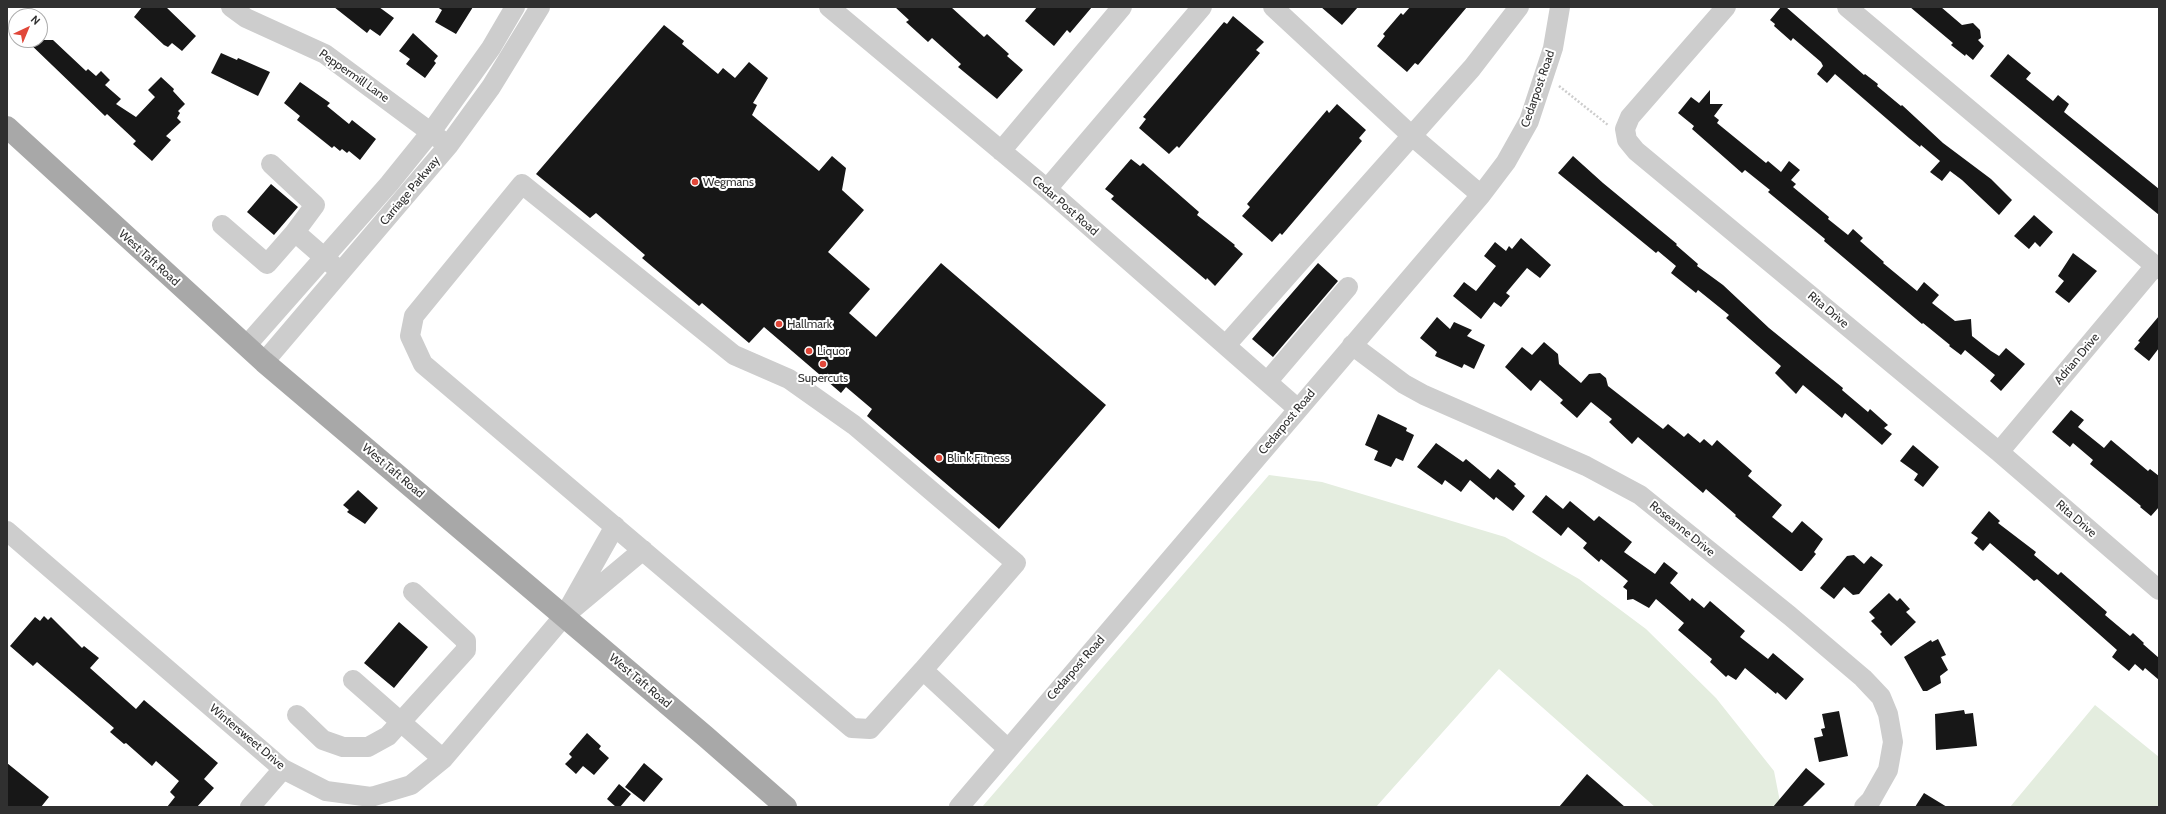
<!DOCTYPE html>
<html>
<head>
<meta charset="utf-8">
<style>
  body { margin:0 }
  #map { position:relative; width:2166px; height:814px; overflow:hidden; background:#fff; font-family:Cabin,sans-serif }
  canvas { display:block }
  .frame { position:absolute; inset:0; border:8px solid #303030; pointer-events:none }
  .north { position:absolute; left:8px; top:8px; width:40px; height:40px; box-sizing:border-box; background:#fff; border:1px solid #acacac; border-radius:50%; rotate:44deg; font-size:11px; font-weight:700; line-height:16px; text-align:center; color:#303030 }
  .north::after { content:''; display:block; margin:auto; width:14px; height:18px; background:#e14739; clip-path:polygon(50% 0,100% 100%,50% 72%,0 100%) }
</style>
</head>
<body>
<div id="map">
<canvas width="2166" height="814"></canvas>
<div class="frame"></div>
<div class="north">N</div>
</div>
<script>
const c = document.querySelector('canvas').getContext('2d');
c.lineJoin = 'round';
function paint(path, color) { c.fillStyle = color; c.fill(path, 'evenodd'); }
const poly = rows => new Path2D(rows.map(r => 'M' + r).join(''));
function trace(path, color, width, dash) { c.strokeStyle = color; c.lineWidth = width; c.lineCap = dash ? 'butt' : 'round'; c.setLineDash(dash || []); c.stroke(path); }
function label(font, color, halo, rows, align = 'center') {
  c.font = font + ' Cabin,sans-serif'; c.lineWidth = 4; c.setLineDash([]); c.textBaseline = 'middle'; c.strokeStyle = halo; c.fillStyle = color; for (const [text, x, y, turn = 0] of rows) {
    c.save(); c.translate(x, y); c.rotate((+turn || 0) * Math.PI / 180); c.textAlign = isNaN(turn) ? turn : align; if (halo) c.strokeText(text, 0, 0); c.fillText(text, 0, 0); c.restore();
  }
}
paint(poly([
  [1269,475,1322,482,1505,537,1579,579,1646,629,1716,698,1774,771,1781,807,1655,807,1499,669,1376,807,982,807],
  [2095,705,2159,757,2159,807,2010,807]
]), '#e4eddf');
paint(poly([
  [142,7,166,7,196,36,182,51,172,43,168,47,164,45,134,17],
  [334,7,379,7,394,18,380,36,370,29,367,33],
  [437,7,473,7,456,34,435,22,442,10],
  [895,7,951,7,984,37,987,34,1009,54,1007,56,1023,70,997,99,958,67,961,64,932,38,928,42,906,22,909,20],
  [1037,7,1092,7,1070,33,1067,30,1054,46,1025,21],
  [1321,7,1358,7,1342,25],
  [1410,7,1467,7,1418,65,1415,63,1407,72,1377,46,1385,36,1383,34,1401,13,1403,15],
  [1781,7,1786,7,1864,75,1865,74,1878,84,1877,86,1901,106,1902,105,1943,143,1991,179,2012,200,1999,215,1962,180,1950,171,1942,181,1930,172,1940,161,1921,145,1920,147,1909,138,1835,74,1827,83,1817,74,1823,66,1821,62,1793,38,1791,41,1774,26,1775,24,1770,20],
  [1910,7,1941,7,1962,25,1973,23,1980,30,1981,38,1978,40,1984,46,1973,60,1966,54,1965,56,1951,45,1953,43],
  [1233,16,1264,42,1256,50,1260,53,1179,148,1177,146,1169,154,1139,128,1146,119,1143,117,1224,22,1227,24],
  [664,25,684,41,682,44,718,74,723,68,735,78,749,62,768,78,753,103,757,105,752,115,819,171,832,156,846,168,842,190,864,210,828,252,870,289,849,313,876,337,941,263,1106,405,999,529,867,416,872,409,846,387,841,393,764,327,749,343,702,303,699,306,642,258,645,255,596,213,590,218,536,174],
  [413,33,438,56,434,61,436,63,425,78,406,64,410,59,399,51],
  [26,40,53,40,86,71,88,69,96,76,101,71,110,80,105,85,121,99,116,104,136,117,155,97,148,90,161,77,174,89,173,91,185,104,178,111,180,113,177,118,181,122,166,136,171,140,152,161,133,144,136,141,107,114,105,116],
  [221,53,237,60,238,58,270,72,258,96,211,73],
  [2008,54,2031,73,2026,79,2053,101,2058,95,2069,104,2064,112,2159,189,2159,215,1990,76],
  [300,82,330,103,327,106,349,124,352,120,376,139,360,160,349,151,347,153,342,149,340,151,334,146,332,148,297,120,300,116,284,103],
  [1710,90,1710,104,1723,104,1714,116,1719,120,1717,123,1766,163,1768,161,1781,172,1789,161,1800,170,1791,180,1796,184,1793,187,1829,217,1828,219,1848,235,1853,229,1863,238,1860,241,1884,262,1883,263,1917,291,1924,282,1939,295,1932,303,1955,321,1971,319,1972,336,1991,351,1999,356,2006,348,2025,364,2001,391,1990,381,1995,375,1965,350,1961,355,1949,346,1950,345,1923,323,1922,324,1824,241,1825,239,1768,192,1770,190,1745,170,1742,173,1692,129,1694,126,1678,113,1691,97,1699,103],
  [1337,104,1366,130,1359,138,1362,141,1282,235,1280,233,1272,242,1242,216,1250,207,1247,204,1327,110,1329,113],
  [1573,156,1603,183,1677,244,1676,245,1698,264,1697,266,1723,285,1769,328,1843,388,1842,390,1868,412,1870,409,1888,425,1884,428,1892,434,1882,445,1845,413,1842,418,1803,385,1796,394,1775,373,1781,366,1726,318,1729,315,1698,290,1696,293,1671,273,1676,266,1658,251,1656,253,1558,173],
  [1131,159,1140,166,1143,163,1199,212,1197,215,1235,245,1234,246,1243,254,1215,286,1207,278,1206,280,1111,199,1114,196,1105,189],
  [271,184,298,207,274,235,247,212],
  [2034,215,2053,232,2040,247,2035,242,2029,249,2014,236],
  [1521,238,1551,265,1540,278,1527,268,1506,293,1510,296,1501,307,1494,302,1481,319,1453,296,1464,282,1476,291,1496,266,1484,256,1495,242,1506,251,1509,246,1512,249],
  [2073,253,2097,271,2069,303,2055,292,2064,281,2058,276],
  [1318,263,1338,281,1273,357,1252,339],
  [2159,316,2159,348,2149,361,2134,349,2140,342,2138,341],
  [1437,317,1450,329,1454,322,1472,330,1467,336,1485,345,1474,369,1464,364,1462,368,1435,356,1437,352,1420,338],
  [1544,342,1558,354,1559,364,1581,383,1589,374,1600,373,1606,378,1608,386,1663,429,1668,424,1684,437,1688,433,1700,443,1704,439,1712,446,1717,440,1752,471,1748,476,1782,505,1772,517,1792,533,1802,521,1823,539,1814,552,1816,554,1802,571,1800,571,1735,516,1736,515,1706,489,1703,493,1638,437,1632,444,1609,422,1612,419,1591,402,1577,418,1560,403,1563,400,1540,380,1531,391,1505,367,1522,347,1532,355],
  [2071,410,2084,420,2078,427,2104,448,2111,440,2148,471,2150,469,2159,476,2159,507,2151,516,2140,507,2141,506,2090,464,2093,460,2073,443,2070,447,2052,432],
  [1378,414,1407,428,1406,431,1414,435,1403,461,1396,458,1391,467,1374,460,1378,451,1365,445],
  [1436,443,1463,462,1466,459,1490,479,1498,469,1516,484,1514,486,1525,496,1513,511,1496,497,1494,500,1470,480,1461,492,1445,480,1442,485,1417,467],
  [1913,445,1939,467,1923,487,1914,480,1918,474,1900,461],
  [358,490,378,508,365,524,347,512,349,510,343,505],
  [1546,495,1563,509,1570,501,1594,521,1599,516,1632,542,1624,552,1655,574,1664,562,1678,573,1670,583,1690,601,1692,598,1704,608,1710,601,1745,631,1740,637,1768,659,1773,653,1804,679,1786,700,1777,692,1776,694,1745,668,1736,680,1728,675,1726,677,1710,662,1712,659,1678,630,1684,623,1656,599,1649,608,1633,599,1627,600,1627,590,1623,587,1628,581,1601,559,1599,562,1583,548,1587,543,1568,527,1561,536,1532,512],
  [1989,511,2000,521,1998,523,2036,552,2034,555,2058,575,2061,572,2107,612,2105,615,2130,636,2133,633,2144,643,2143,644,2159,658,2159,680,2145,668,2143,671,2135,664,2129,671,2112,657,2117,650,2037,579,2034,581,1990,543,1983,551,1974,543,1978,538,1971,533],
  [1854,555,1864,564,1871,556,1883,565,1859,594,1853,595,1844,587,1834,599,1820,588,1847,556],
  [1889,593,1897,601,1900,598,1910,609,1906,612,1916,622,1891,646,1880,634,1882,632,1871,621,1875,618,1869,612],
  [44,616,48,620,51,617,82,648,84,646,99,658,90,668,136,709,144,700,218,763,204,779,214,788,197,807,167,807,175,797,170,792,179,781,156,761,152,766,126,743,124,744,110,732,114,728,37,662,33,666,10,646,35,617,40,621],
  [399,622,428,647,394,688,364,663],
  [1938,639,1946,655,1941,657,1948,670,1940,676,1941,683,1927,691,1923,691,1904,657,1931,640,1932,642],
  [1964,710,1965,714,1973,713,1977,746,1936,750,1935,714],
  [1839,711,1848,756,1819,762,1814,738,1823,736,1821,729,1825,728,1822,714],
  [587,733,601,746,599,749,609,758,594,775,583,766,576,774,565,764,572,757,569,754],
  [7,763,49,797,41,807,7,807],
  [644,763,663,779,644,802,625,787],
  [1806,768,1825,784,1802,807,1773,807],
  [1587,774,1625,807,1559,807],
  [619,784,631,794,620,807,616,807,607,799],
  [1924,793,1947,807,1915,807]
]), '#171717');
trace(poly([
  [1559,86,1608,125]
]), '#cdcdcd', 2.5, [2, 2]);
trace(poly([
  [231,7,246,18,325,54,441,140],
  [829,7,1047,189,1298,409],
  [1273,7,1412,136,1481,195],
  [1726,7,1630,117,1625,129,1627,140,1636,151,1999,452,2159,590],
  [1847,7,2159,269],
  [1001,151,1122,7],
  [271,164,315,205,295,232],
  [1047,189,1202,7],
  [222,225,267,264,295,232,334,266],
  [1226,345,1472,68,1519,7],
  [1352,345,1404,384,1424,395,1586,466,1640,495,1790,616,1863,678,1881,697,1888,714,1893,742,1888,770,1871,800,1864,807],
  [246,346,389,184,431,132,491,48,515,7],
  [264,362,448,146,491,87,540,7],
  [1267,382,1348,287],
  [1999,452,2155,266],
  [7,531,283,769,326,791,371,797,411,785,443,759,564,616,643,550],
  [570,606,615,526],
  [923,670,1016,563,854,425,789,379,734,355,522,184,414,316,410,336,423,364,852,728,870,729,923,670,1008,749],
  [353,680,443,759],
  [297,715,323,740,343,747,368,747,388,736,466,650,466,641,413,592],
  [250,807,283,769],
  [959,807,1481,195,1506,162,1529,121,1553,48,1560,7]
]), '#cdcdcd', 20);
trace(poly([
  [7,127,264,362,705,736,786,807]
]), '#a8a8a8', 22);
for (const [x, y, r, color] of [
  [695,182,4,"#e14739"],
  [779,324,4,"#e14739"],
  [809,351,4,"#e14739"],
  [823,364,4,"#e14739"],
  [939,458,4,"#e14739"]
]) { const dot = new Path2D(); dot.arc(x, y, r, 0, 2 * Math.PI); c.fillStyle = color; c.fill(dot); trace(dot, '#fff', 1.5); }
label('12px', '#303030', '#fff', [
  ["Peppermill Lane",354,76,35],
  ["Cedarpost Road",1538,89,-71],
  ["Carriage Parkway",410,191,-50],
  ["Cedar Post Road",1065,206,41],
  ["West Taft Road",149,258,42],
  ["Rita Drive",1828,310,40],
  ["Adrian Drive",2077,359,-50],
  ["Cedarpost Road",1287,422,-50],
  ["West Taft Road",393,471,40],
  ["Rita Drive",2076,519,41],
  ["Roseanne Drive",1682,529,39],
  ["Cedarpost Road",1076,668,-49],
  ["West Taft Road",640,681,40],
  ["Wintersweet Drive",247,737,40]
]);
label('12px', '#303030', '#fff', [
  ["Wegmans",703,182],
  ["Hallmark",787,324],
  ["Liquor",817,351],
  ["Supercuts",823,378,"center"],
  ["Blink Fitness",947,458]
], 'left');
</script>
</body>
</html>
